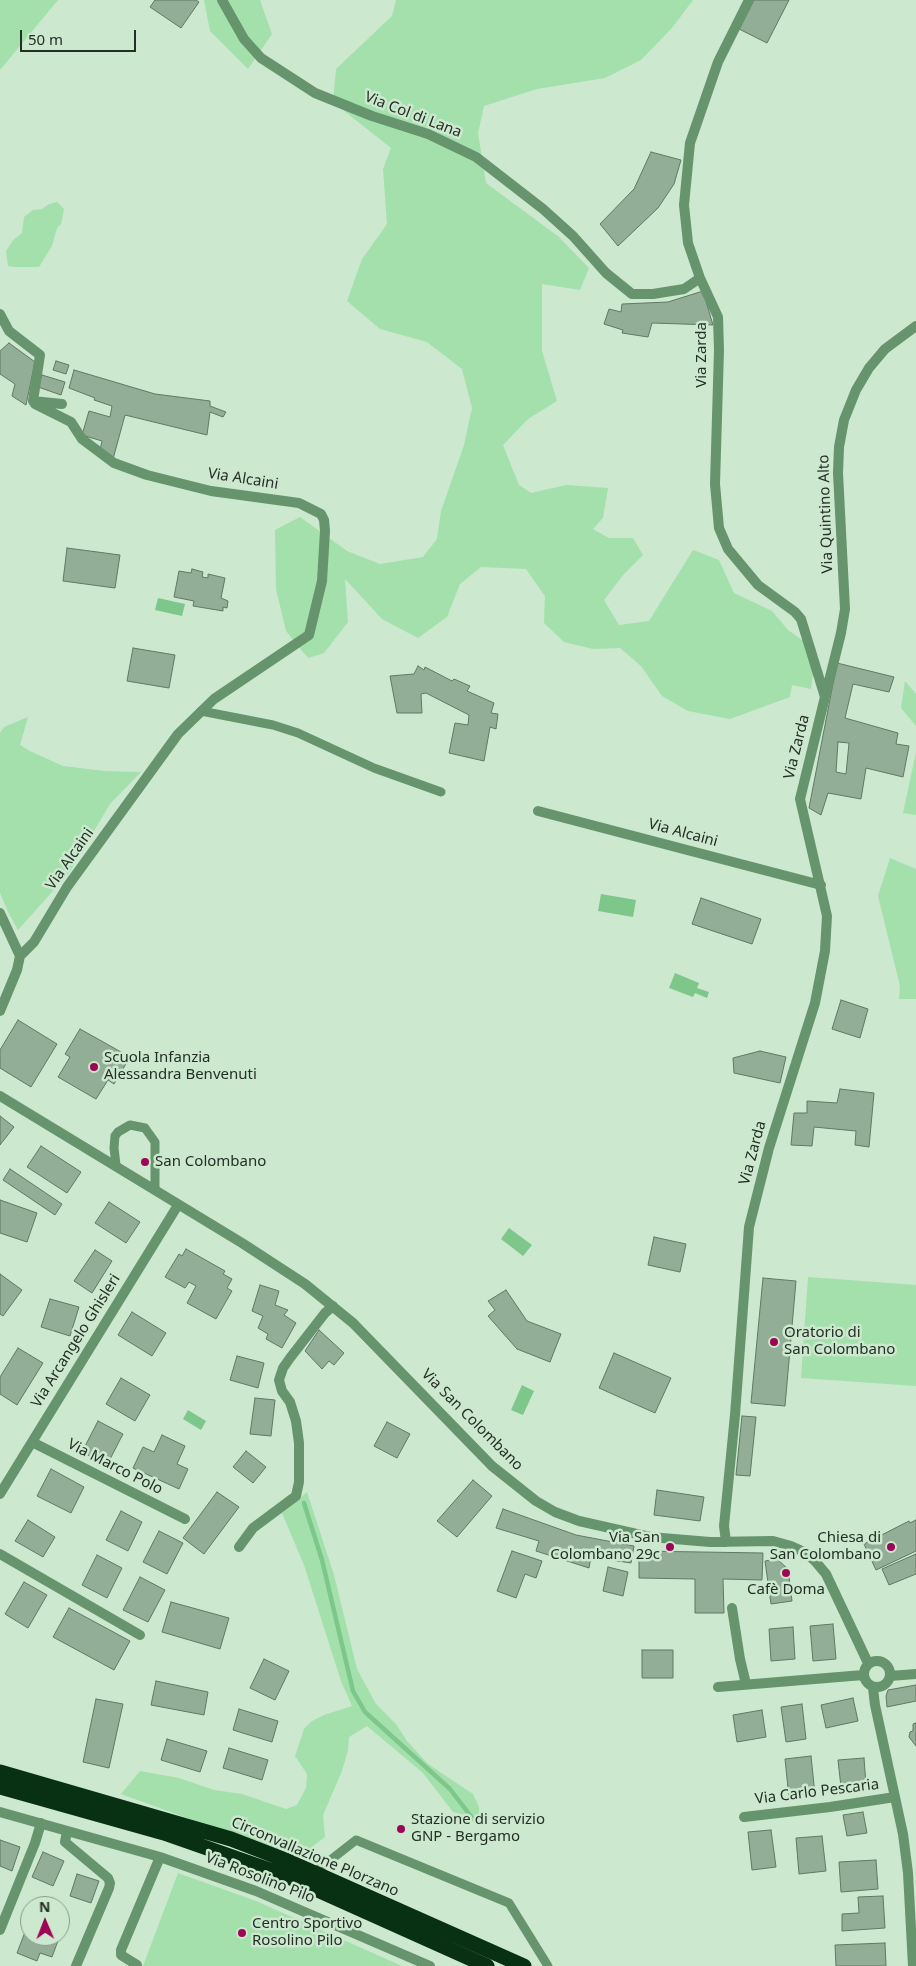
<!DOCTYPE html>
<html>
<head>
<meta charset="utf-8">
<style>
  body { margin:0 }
  #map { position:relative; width:916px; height:1966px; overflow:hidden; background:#cce8cf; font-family:"Noto Sans",sans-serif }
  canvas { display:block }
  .north { position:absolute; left:20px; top:1896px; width:50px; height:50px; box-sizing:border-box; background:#cce8cf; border:1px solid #899e8b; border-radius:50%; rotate:359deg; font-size:14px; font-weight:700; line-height:20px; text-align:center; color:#242f26 }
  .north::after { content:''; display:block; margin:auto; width:18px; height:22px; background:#9c0654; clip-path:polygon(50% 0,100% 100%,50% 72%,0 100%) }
  .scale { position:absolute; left:20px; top:30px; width:116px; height:22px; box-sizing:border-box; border:2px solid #242f26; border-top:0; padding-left:6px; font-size:15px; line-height:18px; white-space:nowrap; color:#242f26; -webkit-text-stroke:4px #cce8cf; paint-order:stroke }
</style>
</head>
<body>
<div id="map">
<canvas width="916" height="1966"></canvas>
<div class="north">N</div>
<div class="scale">50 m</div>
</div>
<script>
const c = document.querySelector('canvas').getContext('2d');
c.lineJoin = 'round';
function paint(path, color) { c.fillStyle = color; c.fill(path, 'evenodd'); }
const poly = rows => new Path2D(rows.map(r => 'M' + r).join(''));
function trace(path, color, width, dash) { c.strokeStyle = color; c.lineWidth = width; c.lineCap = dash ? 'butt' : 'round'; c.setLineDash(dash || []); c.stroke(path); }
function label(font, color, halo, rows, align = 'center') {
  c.font = font + ' "Noto Sans",sans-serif'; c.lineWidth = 5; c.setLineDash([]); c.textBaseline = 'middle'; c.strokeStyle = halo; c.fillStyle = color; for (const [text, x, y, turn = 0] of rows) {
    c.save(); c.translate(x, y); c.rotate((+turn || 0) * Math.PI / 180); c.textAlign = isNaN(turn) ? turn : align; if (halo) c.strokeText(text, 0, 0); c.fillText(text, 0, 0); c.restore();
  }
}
paint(poly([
  [0,0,58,0,0,70],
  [204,0,260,0,272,34,248,69,210,31],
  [396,0,693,0,672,28,641,60,605,78,537,89,484,106,478,133,486,183,559,237,589,268,580,290,542,284,542,351,557,401,528,419,503,445,519,485,531,493,566,485,608,488,603,518,593,529,609,538,633,538,643,555,624,574,604,600,619,625,649,621,693,550,719,560,734,593,772,611,788,630,816,650,811,689,792,685,790,697,730,719,688,711,662,696,641,666,620,648,593,649,564,642,544,623,545,596,526,569,481,567,460,584,447,617,418,638,382,619,345,579,348,622,324,653,308,658,286,631,276,589,275,530,300,517,347,551,380,564,423,557,437,539,441,511,464,445,472,408,462,369,427,342,380,329,347,301,362,259,387,224,383,169,391,148,333,102,336,69,392,16],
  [57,202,64,209,61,224,57,228,52,246,39,267,15,267,8,266,6,251,13,240,22,233,24,217,33,210,42,209,49,204],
  [905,681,916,694,916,726,901,708],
  [28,717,20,745,30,751,63,766,105,771,141,772,110,804,69,873,18,930,8,912,0,893,0,733,4,727],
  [916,752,916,815,903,813],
  [890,858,916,869,916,999,899,999,900,986,878,896],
  [808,1277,916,1285,916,1386,801,1378],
  [307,1492,334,1575,357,1669,376,1704,396,1724,407,1741,428,1764,473,1794,479,1807,480,1819,453,1812,423,1773,367,1726,349,1737,348,1750,342,1771,323,1815,325,1837,297,1858,121,1794,140,1771,179,1778,214,1790,242,1794,286,1809,297,1805,306,1788,307,1774,295,1756,304,1729,312,1721,324,1715,352,1706,341,1681,304,1565,282,1513],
  [178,1873,256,1901,402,1966,143,1966]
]), '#a3e0ac');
paint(poly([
  [158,598,185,604,182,616,155,610],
  [601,894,636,900,633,917,598,911],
  [675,973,699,983,697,988,709,992,707,998,695,993,693,997,669,988],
  [509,1228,532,1245,523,1256,501,1239],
  [522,1385,534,1391,523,1415,511,1410],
  [188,1410,206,1421,201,1430,183,1419]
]), '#7ec78a');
trace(poly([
  [304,1503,322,1560,353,1691,365,1712,450,1789,473,1819]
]), '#7ec78a', 4.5);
const building = poly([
  [155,0,196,0,199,2,181,28,150,7,155,0],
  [754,0,789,0,767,43,739,29,754,0],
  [651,152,681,160,674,184,658,208,618,246,600,224,634,189,651,152],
  [703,291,713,325,652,323,648,337,622,333,623,330,604,324,609,309,621,312,622,304,668,302,703,291],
  [9,343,35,362,26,405,12,396,15,384,0,374,0,351,9,343],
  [56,361,69,365,66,374,53,370,56,361],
  [74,370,155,394,210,401,210,406,226,412,223,417,210,412,207,435,125,415,113,459,100,450,102,441,82,435,89,411,110,417,112,406,94,400,95,398,69,388,74,370],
  [42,375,65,382,61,395,38,387,42,375],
  [67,548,120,555,115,588,63,581,67,548],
  [192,569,203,572,202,577,208,578,208,574,225,578,221,598,228,601,227,608,223,607,223,611,193,606,194,601,174,597,179,571,191,573,192,569],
  [133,648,175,655,169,688,127,681,133,648],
  [837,663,894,677,889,692,853,684,845,718,898,733,896,744,909,746,903,777,866,768,861,799,828,793,821,815,809,808,837,663],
  [838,742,849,743,846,774,836,772,838,742],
  [418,666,424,670,425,667,452,681,454,679,470,686,467,691,494,703,491,713,498,714,496,729,490,727,484,761,449,753,455,723,468,725,469,715,426,693,421,694,422,713,397,713,390,676,414,674,418,666],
  [701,898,761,919,752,944,692,924,701,898],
  [841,1000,868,1009,860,1038,832,1029,841,1000],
  [18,1020,57,1044,31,1087,0,1068,0,1050,18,1020],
  [80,1029,130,1057,114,1084,108,1080,96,1099,58,1077,70,1057,65,1054,80,1029],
  [760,1051,786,1057,780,1083,734,1073,733,1058,760,1051],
  [840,1089,874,1093,869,1147,855,1145,856,1131,814,1127,812,1146,791,1145,794,1113,807,1113,807,1101,837,1103,840,1089],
  [0,1116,14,1127,0,1145,0,1116],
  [41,1146,81,1172,67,1193,27,1167,41,1146],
  [10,1169,62,1204,55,1215,3,1180,10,1169],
  [0,1200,37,1213,27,1242,0,1233,0,1200],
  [109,1202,140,1222,126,1243,95,1223,109,1202],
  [654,1237,686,1244,680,1272,648,1265,654,1237],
  [186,1249,225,1271,223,1274,232,1279,227,1288,232,1291,216,1319,187,1303,196,1286,189,1282,185,1288,165,1277,179,1254,182,1256,186,1249],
  [95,1250,112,1261,92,1293,74,1281,95,1250],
  [0,1274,22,1290,3,1316,0,1314,0,1274],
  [763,1278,796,1281,785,1406,751,1403,763,1278],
  [260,1285,279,1291,275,1305,288,1310,284,1315,296,1323,282,1348,266,1339,268,1334,258,1328,263,1316,252,1311,260,1285],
  [506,1290,527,1321,561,1334,550,1362,517,1349,488,1316,495,1310,488,1301,506,1290],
  [50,1299,79,1307,70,1336,41,1327,50,1299],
  [132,1312,166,1333,152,1356,118,1335,132,1312],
  [319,1330,344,1353,334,1365,329,1361,322,1369,305,1351,319,1330],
  [18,1348,43,1363,17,1405,0,1394,0,1377,18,1348],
  [614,1353,671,1378,655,1413,599,1388,614,1353],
  [237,1356,264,1363,258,1388,230,1380,237,1356],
  [121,1378,150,1395,135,1421,106,1404,121,1378],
  [255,1398,275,1400,271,1436,250,1434,255,1398],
  [742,1416,756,1417,750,1476,736,1475,742,1416],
  [98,1421,123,1434,107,1465,82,1452,98,1421],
  [387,1422,410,1434,397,1458,374,1446,387,1422],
  [162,1435,185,1446,177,1464,188,1469,179,1489,133,1468,143,1447,154,1452,162,1435],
  [246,1451,266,1467,253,1483,233,1467,246,1451],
  [51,1469,84,1487,71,1513,37,1496,51,1469],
  [473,1480,492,1496,457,1537,437,1521,473,1480],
  [657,1490,704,1497,700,1521,654,1515,657,1490],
  [217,1492,239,1507,204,1554,183,1538,217,1492],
  [503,1509,576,1535,634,1546,631,1563,591,1557,589,1568,536,1551,539,1541,496,1528,503,1509],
  [121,1511,142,1522,128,1551,106,1540,121,1511],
  [28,1520,55,1537,43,1557,15,1541,28,1520],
  [916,1520,916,1551,876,1570,864,1544,909,1521,910,1523,916,1520],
  [159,1531,183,1543,167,1574,143,1562,159,1531],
  [512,1551,542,1561,536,1578,525,1574,516,1598,497,1591,512,1551],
  [639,1551,763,1553,762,1580,723,1579,724,1613,695,1613,695,1579,639,1578,639,1551],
  [916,1554,916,1574,889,1585,882,1569,916,1554],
  [97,1555,122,1568,107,1598,82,1585,97,1555],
  [777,1559,788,1569,792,1601,771,1604,765,1561,777,1559],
  [608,1567,628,1572,623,1596,603,1591,608,1567],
  [140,1577,165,1590,148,1622,123,1610,140,1577],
  [24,1582,47,1595,28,1628,5,1614,24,1582],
  [171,1602,229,1618,220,1649,162,1632,171,1602],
  [69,1608,130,1641,114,1670,53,1637,69,1608],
  [833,1624,836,1659,813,1661,810,1626,833,1624],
  [793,1627,795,1659,771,1661,769,1629,793,1627],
  [642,1650,673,1650,673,1678,642,1678,642,1650],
  [264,1659,289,1671,275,1700,250,1688,264,1659],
  [156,1681,208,1692,204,1715,151,1705,156,1681],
  [916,1685,916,1701,887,1707,886,1696,888,1690,916,1685],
  [853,1698,858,1721,826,1728,821,1705,853,1698],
  [96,1699,123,1704,109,1768,83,1762,96,1699],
  [802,1704,806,1739,786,1742,781,1707,802,1704],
  [239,1709,278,1721,272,1742,233,1730,239,1709],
  [762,1710,766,1737,737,1742,733,1715,762,1710],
  [916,1723,916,1746,909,1737,910,1732,913,1731,913,1724,916,1723],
  [167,1739,207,1751,200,1772,161,1760,167,1739],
  [229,1748,268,1760,262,1780,223,1768,229,1748],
  [811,1756,815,1795,789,1798,785,1759,811,1756],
  [864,1758,866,1785,841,1787,838,1760,864,1758],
  [863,1812,867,1833,847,1836,843,1815,863,1812],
  [771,1830,776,1867,752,1870,748,1832,771,1830],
  [822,1836,826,1871,799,1874,796,1838,822,1836],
  [0,1840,20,1847,12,1871,0,1866,0,1840],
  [43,1852,64,1861,53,1886,32,1877,43,1852],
  [876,1860,878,1889,841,1892,839,1862,876,1860],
  [77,1874,99,1881,91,1903,70,1896,77,1874],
  [883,1896,885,1928,842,1931,842,1914,859,1913,858,1897,883,1896],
  [30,1919,30,1936,60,1936,60,1929,62,1930,52,1957,40,1953,37,1961,17,1953,30,1919],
  [885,1943,886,1966,836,1966,835,1945,885,1943]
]);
paint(building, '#93ae97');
trace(building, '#5f7963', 1);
trace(poly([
  [201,711,273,725,298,733,374,768,441,792],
  [116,1165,114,1148,115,1136,118,1132,130,1125,145,1128,155,1142,155,1190],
  [314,1873,356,1840,509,1903,548,1966]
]), '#65946d', 9);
trace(poly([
  [222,0,244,39,261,58,315,93,372,116,428,134,476,157,543,209,573,236,606,273,632,294,653,294,684,289,700,278],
  [0,314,9,331,40,355,33,401,35,404,71,422,82,439,114,463,147,475,211,491,299,503,321,514,324,520,325,531,322,581,309,635,214,699,178,734,67,887,34,942,20,956,17,970,0,1011],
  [33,401,62,404],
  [825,697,841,633,845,609,838,473,839,447,844,420,856,390,869,368,885,349,916,326],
  [538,811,821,885],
  [0,913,20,956],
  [0,1096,242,1243,305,1284,353,1323,492,1466,536,1501,555,1512,579,1521,650,1537,710,1542,773,1541,791,1546,804,1552,815,1561,826,1574,868,1663],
  [32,1442,185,1519],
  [0,1494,178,1205],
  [726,1542,724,1526,735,1415,749,1227,769,1148,815,1003,825,951,827,916,800,799,825,697,801,619,795,612,758,585,728,549,719,528,715,484,719,350,718,317,700,278,688,243,684,205,690,143,718,62,749,0],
  [239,1547,253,1528,296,1496,299,1482,299,1443,296,1421,290,1402,282,1391,279,1380,283,1368,290,1358,325,1313,333,1306],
  [0,1554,140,1635],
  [732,1608,740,1659,746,1684],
  '864 1674a13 13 0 1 1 26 0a13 13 0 1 1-26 0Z',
  [890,1676,916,1674],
  [718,1687,863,1675],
  [873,1688,875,1705,903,1834,908,1873,913,1966],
  [0,1812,160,1857,256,1891,430,1966],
  [744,1817,830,1807,895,1797],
  [67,1831,65,1842,108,1878,110,1883,109,1888,76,1966],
  [0,1930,35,1843,41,1823],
  [137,1966,137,1965,121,1955,121,1950,160,1857]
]), '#65946d', 10);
trace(poly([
  [0,1772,231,1839,288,1861,524,1966],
  [0,1787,164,1833,284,1875,487,1966]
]), '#083113', 15);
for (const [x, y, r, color] of [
  [94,1067,5,"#9c0654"],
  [145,1162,5,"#9c0654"],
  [774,1342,5,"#9c0654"],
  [670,1547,5,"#9c0654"],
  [891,1547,5,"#9c0654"],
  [786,1573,5,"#9c0654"],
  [401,1829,5,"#9c0654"],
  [242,1933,5,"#9c0654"]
]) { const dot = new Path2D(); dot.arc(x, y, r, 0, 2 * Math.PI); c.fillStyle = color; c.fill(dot); trace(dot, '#cce8cf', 2); }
label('15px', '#242f26', '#cce8cf', [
  ["Via Col di Lana",413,115,21],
  ["Via Zarda",702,355,-90],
  ["Via Alcaini",243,479,9],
  ["Via Quintino Alto",826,514,-92],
  ["Via Zarda",797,747,-76],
  ["Via Alcaini",683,833,15],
  ["Via Alcaini",70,859,-55],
  ["Via Zarda",753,1153,-75],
  ["Via Arcangelo Ghisleri",76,1341,-58],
  ["Via San Colombano",472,1420,45],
  ["Via Marco Polo",115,1467,27],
  ["Via Carlo Pescaria",817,1792,-7],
  ["Circonvallazione Plorzano",315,1857,23],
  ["Via Rosolino Pilo",260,1878,21]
]);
label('15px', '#242f26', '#cce8cf', [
  ["Scuola Infanzia",104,1058],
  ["Alessandra Benvenuti",104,1075],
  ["San Colombano",155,1162],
  ["Oratorio di",784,1333],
  ["San Colombano",784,1350],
  ["Via San",660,1538,"right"],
  ["Colombano 29c",660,1555,"right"],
  ["Chiesa di",881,1538,"right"],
  ["San Colombano",881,1555,"right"],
  ["Cafè Doma",786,1590,"center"],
  ["Stazione di servizio",411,1820],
  ["GNP - Bergamo",411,1837],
  ["Centro Sportivo",252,1924],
  ["Rosolino Pilo",252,1941]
], 'left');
</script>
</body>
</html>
